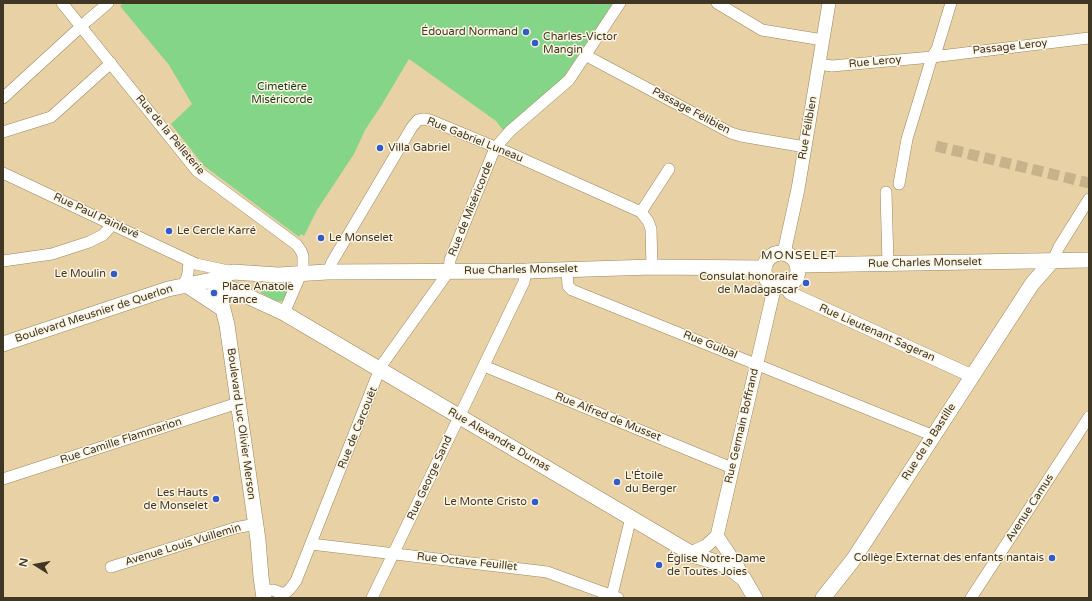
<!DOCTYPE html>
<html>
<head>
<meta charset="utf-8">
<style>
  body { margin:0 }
  #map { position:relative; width:1092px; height:601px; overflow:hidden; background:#e8d2a5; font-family:"Varela Round",sans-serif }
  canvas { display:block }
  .frame { position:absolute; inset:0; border:4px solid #3f3624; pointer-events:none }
  .north { position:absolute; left:16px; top:545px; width:40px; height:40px; -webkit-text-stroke:3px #fdf5e3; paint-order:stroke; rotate:281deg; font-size:11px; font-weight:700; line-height:16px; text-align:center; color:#3f3624 }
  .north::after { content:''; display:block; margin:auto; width:14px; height:18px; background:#3f3624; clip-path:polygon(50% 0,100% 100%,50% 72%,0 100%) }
</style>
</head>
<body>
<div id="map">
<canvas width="1092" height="601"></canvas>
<div class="frame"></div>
<div class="north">N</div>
</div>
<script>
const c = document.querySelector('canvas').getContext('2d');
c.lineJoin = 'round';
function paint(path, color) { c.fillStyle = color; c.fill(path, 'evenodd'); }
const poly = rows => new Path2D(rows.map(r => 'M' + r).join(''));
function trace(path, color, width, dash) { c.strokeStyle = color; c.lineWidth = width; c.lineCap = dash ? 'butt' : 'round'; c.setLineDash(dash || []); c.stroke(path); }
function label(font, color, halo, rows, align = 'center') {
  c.font = font + ' "Varela Round",sans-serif'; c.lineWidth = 3; c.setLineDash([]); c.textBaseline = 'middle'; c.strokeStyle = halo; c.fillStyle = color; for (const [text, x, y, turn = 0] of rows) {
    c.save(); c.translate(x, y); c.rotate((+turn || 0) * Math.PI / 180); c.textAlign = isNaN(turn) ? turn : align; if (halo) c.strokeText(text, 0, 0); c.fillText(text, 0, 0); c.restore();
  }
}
paint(poly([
  [124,3,613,3,563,78,503,130,496,121,409,59,381,106,365,130,354,154,317,210,304,236,301,234,299,237,203,165,171,124,192,104,169,65,120,6],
  [291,287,282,301,277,301,261,293,261,291,264,289]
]), '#84d587');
trace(poly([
  [936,146,1089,183]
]), '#c6b38b', 11, [11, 5.5]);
const minor = poly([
  [62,3,197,171,297,245,301,251,303,256,303,269,284,313],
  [717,3,762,30,823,40],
  [585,55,731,133,741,136,805,147],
  [819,64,832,66,932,57,1089,38],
  [3,98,87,21,108,3],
  [3,132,51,117,111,63],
  [3,173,196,264,233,272],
  [899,184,907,139,932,57,937,49,951,3],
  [886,192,888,263],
  [641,212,669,169],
  [1053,260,1059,247,1089,199],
  [3,261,52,254,89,242,103,235,113,224],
  [567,270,568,286,572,290,934,436],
  [328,272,332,262,412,127,418,120,424,119,430,120,507,152,641,212,648,221,651,229,652,267],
  [185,284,188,273,189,261],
  [484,366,732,468],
  [3,479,238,403],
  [311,544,547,572,618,598],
  [111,567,235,528,256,524],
  [263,591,273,590,284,594],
  [612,595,631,517],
  [279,598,290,589,296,581,381,366,449,271,450,260,495,148,510,131,569,80,620,3],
  [372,598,524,282,526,271],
  [971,598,1089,417]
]);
const tertiary = poly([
  [784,253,798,189,829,3],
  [784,286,790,293,972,376],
  [717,536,738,567,743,578],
  [691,553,706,546,717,536,775,285]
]);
const secondary = poly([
  '764 270a17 17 0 1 1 34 0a17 17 0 1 1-34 0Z',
  [798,265,1089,260],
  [212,280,284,313,682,548,696,556,720,563,731,569,744,579,755,598],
  [212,280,223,309,227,325,258,540,261,577,264,598],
  [185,284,223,309],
  [3,344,168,289,212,280,233,272,278,275,327,272,526,271,652,267,764,268],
  [823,598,853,560,1032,284,1053,260]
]);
trace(minor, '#9b865c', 12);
trace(tertiary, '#9b865c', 14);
trace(secondary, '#9b865c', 16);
trace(minor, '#fff', 11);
trace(tertiary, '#fff', 13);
trace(secondary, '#fff', 15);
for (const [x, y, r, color] of [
  [526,32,4,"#315aca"],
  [535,43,4,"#315aca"],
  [380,148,4,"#315aca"],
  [169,231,4,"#315aca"],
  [321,238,4,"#315aca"],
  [114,274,4,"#315aca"],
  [806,283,4,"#315aca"],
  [214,293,4,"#315aca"],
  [617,482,4,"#315aca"],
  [216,499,4,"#315aca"],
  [535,502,4,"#315aca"],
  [1052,558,4,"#315aca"],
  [659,565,4,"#315aca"]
]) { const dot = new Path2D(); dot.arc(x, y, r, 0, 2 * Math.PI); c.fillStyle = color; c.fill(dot); trace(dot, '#fdf5e3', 1.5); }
label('11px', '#3f3624', '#fdf5e3', [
  ["Édouard Normand",518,32,"right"],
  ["Charles-Victor",543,37],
  ["Mangin",543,50],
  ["Villa Gabriel",388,148],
  ["Le Cercle Karré",177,231],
  ["Le Monselet",329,238],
  ["Le Moulin",106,274,"right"],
  ["Consulat honoraire",798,277,"right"],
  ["de Madagascar",798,290,"right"],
  ["Place Anatole",222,287],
  ["France",222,300],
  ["L'Étoile",625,476],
  ["du Berger",625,489],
  ["Les Hauts",208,493,"right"],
  ["de Monselet",208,506,"right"],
  ["Le Monte Cristo",527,502,"right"],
  ["Collège Externat des enfants nantais",1044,558,"right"],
  ["Église Notre-Dame",667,559],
  ["de Toutes Joies",667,572]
], 'left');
label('11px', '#3f3624', '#fdf5e3', [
  ["Passage Leroy",1010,47,-6],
  ["Rue Leroy",875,62,-5],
  ["Passage Félibien",691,111,28],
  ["Rue Félibien",808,128,-80],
  ["Rue de la Pelleterie",170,135,50],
  ["Rue Gabriel Luneau",475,140,22],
  ["Rue de Miséricorde",471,209,-68],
  ["Rue Paul Painlevé",96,216,25],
  ["Rue Charles Monselet",925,263,-1],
  ["Rue Charles Monselet",521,270,-1],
  ["Boulevard Meusnier de Querlon",94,314,-18],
  ["Rue Lieutenant Sageran",877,333,24],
  ["Rue Guibal",710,345,22],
  ["Rue Alfred de Musset",608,417,22],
  ["Boulevard Luc Olivier Merson",241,424,82],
  ["Rue Germain Boffrand",742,426,-77],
  ["Rue de Carcouët",358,428,-68],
  ["Rue Alexandre Dumas",499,440,30],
  ["Rue Camille Flammarion",121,441,-18],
  ["Rue de la Bastille",929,442,-57],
  ["Rue George Sand",430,478,-65],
  ["Avenue Camus",1030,508,-57],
  ["Avenue Louis Vuillemin",183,545,-17],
  ["Rue Octave Feuillet",467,562,6]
]);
label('11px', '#143b17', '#fdf5e3', [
  ["Cimetière",282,87],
  ["Miséricorde",282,100]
]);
c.letterSpacing = '1px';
label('12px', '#3f3624', '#fdf5e3', [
  ["MONSELET",799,256]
]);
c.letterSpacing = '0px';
</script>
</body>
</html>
